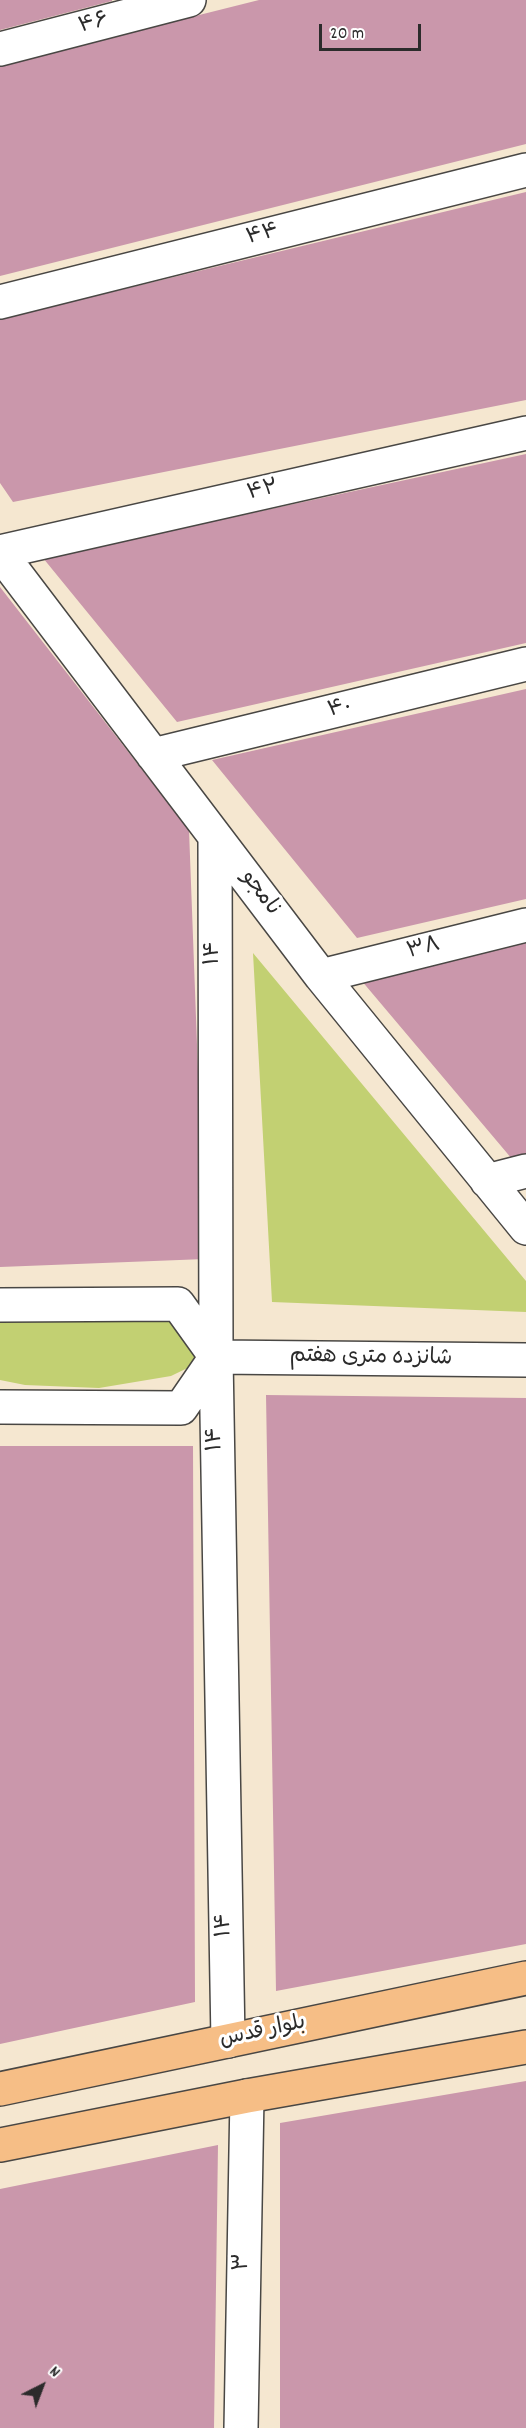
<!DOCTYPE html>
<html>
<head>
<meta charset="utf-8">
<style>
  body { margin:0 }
  #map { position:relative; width:526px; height:2428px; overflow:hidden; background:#f5e7d0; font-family:Dekko,sans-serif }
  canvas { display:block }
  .north { position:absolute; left:12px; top:2356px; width:60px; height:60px; -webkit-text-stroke:4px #fff; paint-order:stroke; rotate:42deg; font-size:16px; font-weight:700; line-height:24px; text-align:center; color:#2b2b2b }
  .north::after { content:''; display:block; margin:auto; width:21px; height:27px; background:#2b2b2b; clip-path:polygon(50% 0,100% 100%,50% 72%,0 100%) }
  .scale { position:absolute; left:319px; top:24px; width:102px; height:27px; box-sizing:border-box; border:3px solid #2b2b2b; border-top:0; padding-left:8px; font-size:18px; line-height:21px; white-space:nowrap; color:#2b2b2b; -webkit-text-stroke:4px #fff; paint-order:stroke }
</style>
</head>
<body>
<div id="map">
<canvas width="526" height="2428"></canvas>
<div class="north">N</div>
<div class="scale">20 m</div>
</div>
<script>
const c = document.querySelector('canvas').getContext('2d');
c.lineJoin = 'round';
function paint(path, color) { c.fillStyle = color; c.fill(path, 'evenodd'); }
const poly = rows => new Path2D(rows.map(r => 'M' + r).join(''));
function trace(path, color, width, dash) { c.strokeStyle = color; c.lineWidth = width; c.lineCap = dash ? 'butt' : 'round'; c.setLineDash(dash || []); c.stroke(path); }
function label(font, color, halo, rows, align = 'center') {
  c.font = font + ' Dekko,"Playpen Sans Arabic",sans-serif'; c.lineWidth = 6; c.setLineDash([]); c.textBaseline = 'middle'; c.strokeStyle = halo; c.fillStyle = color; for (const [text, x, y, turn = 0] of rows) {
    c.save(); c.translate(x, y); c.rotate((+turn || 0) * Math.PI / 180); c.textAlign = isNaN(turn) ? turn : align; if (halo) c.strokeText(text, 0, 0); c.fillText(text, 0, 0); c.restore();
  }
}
paint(poly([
  [253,953,526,1281,526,1312,272,1302],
  [0,1315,181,1319,206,1359,171,1376,99,1388,25,1385,0,1380]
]), '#c2d072');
paint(poly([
  [0,0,112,0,112,1,0,30],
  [259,0,526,0,526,144,0,276,0,65],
  [526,192,526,400,13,502,0,483,0,319],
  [526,454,526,643,177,722,43,558],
  [0,587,189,830,205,1259,0,1267],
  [526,689,526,899,357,938,212,760],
  [526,941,526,1155,512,1159,361,980],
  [266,1395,526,1398,526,1944,276,1991],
  [0,1446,193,1446,195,2002,0,2044],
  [526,2081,526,2428,280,2428,280,2123],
  [218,2145,214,2428,0,2428,0,2189]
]), '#ca97ab');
const minor = poly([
  [0,49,189,0],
  [0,302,526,170],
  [0,552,526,433],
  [0,553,321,976,526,1228],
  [153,755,526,664],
  [215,837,216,1357,228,2041],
  [321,976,526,925],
  [487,1181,526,1171],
  [0,1305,178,1304,216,1357],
  [216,1357,526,1360],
  [0,1407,181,1408,216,1357],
  [241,2428,247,2096]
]);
const major = poly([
  [0,2089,526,1978],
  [0,2145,247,2096,526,2047]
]);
trace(minor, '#494744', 36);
trace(major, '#494744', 36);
trace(minor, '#fff', 33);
trace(major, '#f6be86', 33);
label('22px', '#2b2b2b', '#fff', [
  ["۴۶",94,25,-15],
  ["۴۴",263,236,-14],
  ["۴۲",263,492,-13],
  ["۴۰",340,710,-14],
  ["نامجو",259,894,53],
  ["۳۸",424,950,-14],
  ["۱۴",215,953,-90],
  ["شانزده متری هفتم",371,1359,1],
  ["۱۴",217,1439,-91],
  ["۱۴",226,1925,-91],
  ["بلوار قدس",263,2033,-12],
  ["۳",244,2262,-89]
]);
</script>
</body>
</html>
